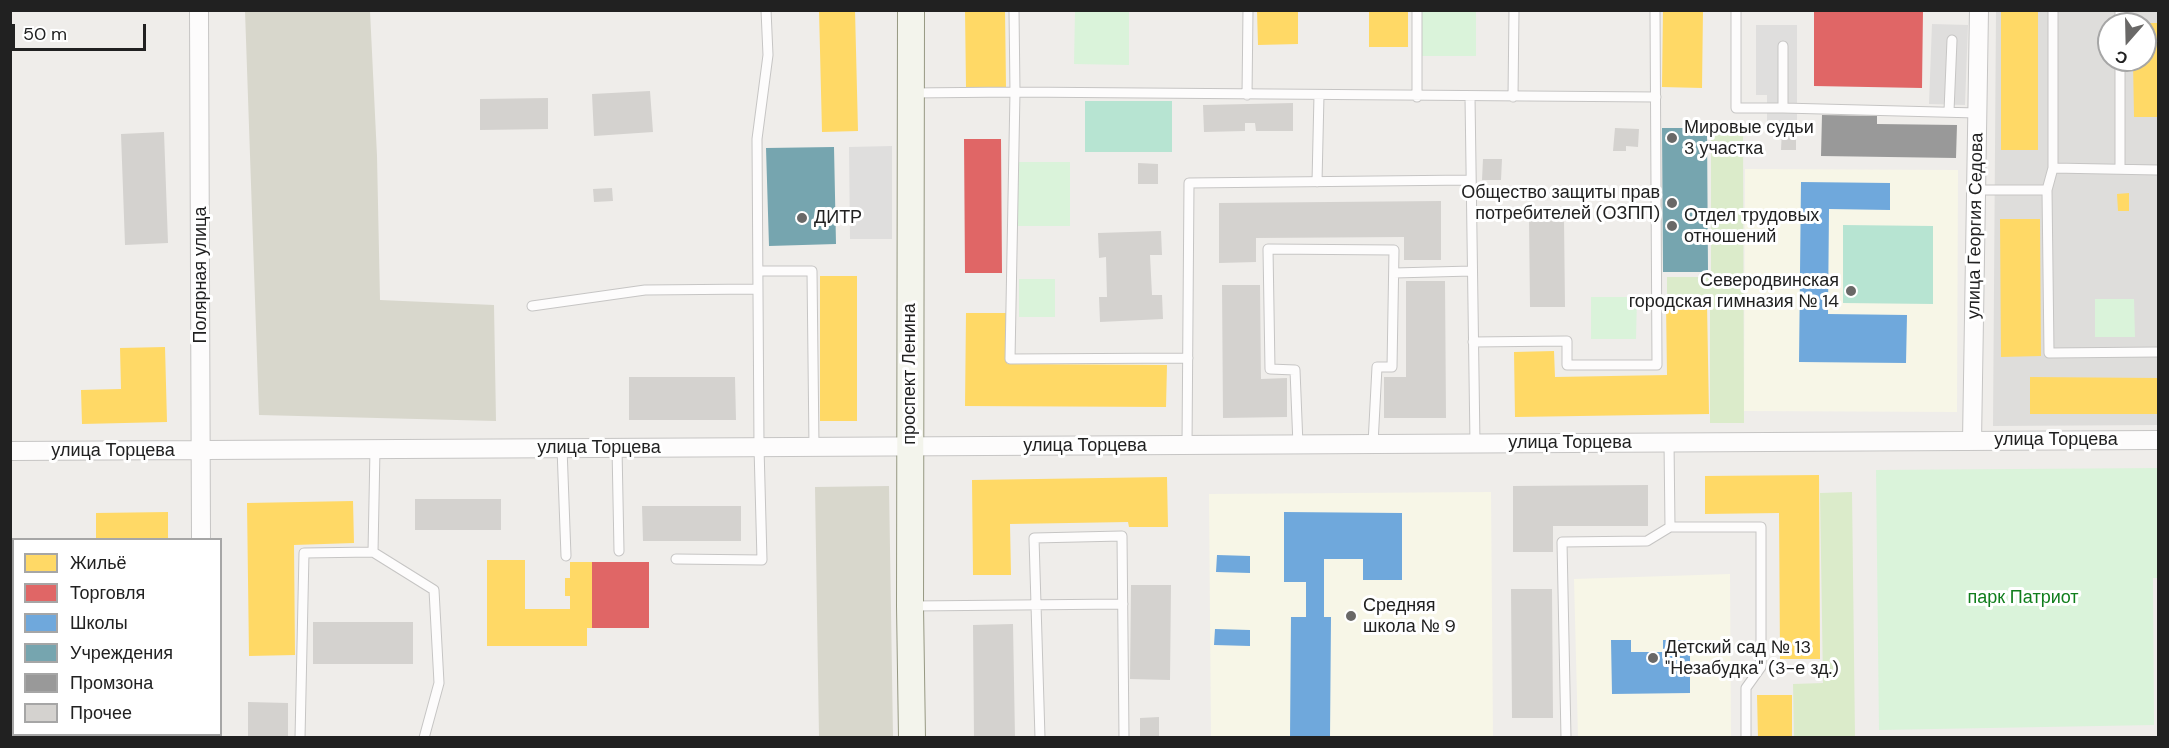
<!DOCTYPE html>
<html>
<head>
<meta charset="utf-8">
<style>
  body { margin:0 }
  #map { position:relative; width:2169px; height:748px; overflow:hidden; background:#efedea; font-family:"DM Sans",sans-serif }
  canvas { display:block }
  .frame { position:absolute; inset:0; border:12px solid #212121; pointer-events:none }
  .legend { position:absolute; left:12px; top:538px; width:210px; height:198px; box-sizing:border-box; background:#fff; border:2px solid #a6a6a6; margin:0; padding:8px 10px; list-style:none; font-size:18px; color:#212121 }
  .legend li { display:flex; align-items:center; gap:12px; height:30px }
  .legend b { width:30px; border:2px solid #a6a6a6 }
  .north { position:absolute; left:2097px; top:12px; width:60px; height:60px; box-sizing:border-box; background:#fff; border:2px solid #a6a6a6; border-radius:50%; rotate:200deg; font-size:16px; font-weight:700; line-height:24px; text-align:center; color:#212121 }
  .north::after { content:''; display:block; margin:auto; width:21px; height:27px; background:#696867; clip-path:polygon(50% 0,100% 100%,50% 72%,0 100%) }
  .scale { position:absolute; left:12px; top:24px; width:134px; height:27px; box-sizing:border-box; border:3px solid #212121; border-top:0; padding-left:8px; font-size:18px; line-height:21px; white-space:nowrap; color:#212121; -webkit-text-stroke:4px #fff; paint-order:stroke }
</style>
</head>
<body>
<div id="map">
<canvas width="2169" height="748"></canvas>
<div class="frame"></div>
<ul class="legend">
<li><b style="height:16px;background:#ffd966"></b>Жильё</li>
<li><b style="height:16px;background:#e06666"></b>Торговля</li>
<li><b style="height:16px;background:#6fa8dc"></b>Школы</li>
<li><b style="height:16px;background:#76a5af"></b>Учреждения</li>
<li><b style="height:16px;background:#999"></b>Промзона</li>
<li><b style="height:16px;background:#d4d2cf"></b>Прочее</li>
</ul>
<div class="north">С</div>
<div class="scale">50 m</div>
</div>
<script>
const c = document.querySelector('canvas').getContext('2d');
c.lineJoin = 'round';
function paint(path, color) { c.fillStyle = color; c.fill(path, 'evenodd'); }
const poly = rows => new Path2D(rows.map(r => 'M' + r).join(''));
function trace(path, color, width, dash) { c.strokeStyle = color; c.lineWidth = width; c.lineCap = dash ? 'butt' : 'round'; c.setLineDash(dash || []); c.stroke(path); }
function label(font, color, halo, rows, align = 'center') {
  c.font = font + ' "DM Sans",sans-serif'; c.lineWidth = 6; c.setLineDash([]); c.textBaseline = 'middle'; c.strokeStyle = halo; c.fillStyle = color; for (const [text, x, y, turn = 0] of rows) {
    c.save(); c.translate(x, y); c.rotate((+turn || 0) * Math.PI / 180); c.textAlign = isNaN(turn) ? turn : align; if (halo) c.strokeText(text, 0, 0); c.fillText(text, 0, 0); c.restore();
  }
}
paint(poly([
  [1996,11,2158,11,2158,425,1993,426],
  [2109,24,2145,24,2145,60,2109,60]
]), '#dedddb');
paint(poly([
  [1745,169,1958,170,1957,412,1744,411],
  [1491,492,1493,737,1211,737,1209,494],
  [1730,574,1731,737,1578,737,1574,579]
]), '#f7f6e7');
paint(poly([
  [245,11,370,11,377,156,380,300,494,305,496,421,259,415],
  [889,486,893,737,819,737,815,487]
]), '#d8d7cc');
paint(poly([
  [1711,127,1743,127,1744,423,1710,423,1710,301,1667,301,1667,277,1711,277],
  [1852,492,1855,737,1794,737,1793,684,1823,683,1820,493]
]), '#dbebca');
paint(poly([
  [1075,11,1129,11,1129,65,1074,64],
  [1422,11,1476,11,1476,56,1422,56],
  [1016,162,1070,162,1070,226,1015,226],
  [1019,279,1055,279,1055,317,1019,317],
  [1591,297,1637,297,1636,339,1591,339],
  [2095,299,2134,299,2135,337,2095,337],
  [2158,468,2158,578,2153,578,2154,725,1879,730,1876,470]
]), '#daf3da');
paint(poly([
  [1085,101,1172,101,1172,152,1085,152],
  [1843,225,1933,226,1933,304,1843,303]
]), '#b7e4d2');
paint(poly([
  [1932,24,1968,25,1965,105,1929,104],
  [1756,25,1797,25,1797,124,1767,124,1767,95,1756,95],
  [892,146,892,239,850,239,849,147]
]), '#dfdedd');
paint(poly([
  [819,10,855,10,858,131,822,132],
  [965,10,1005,10,1006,87,966,87],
  [1257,10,1298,10,1298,44,1258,45],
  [1369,10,1408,10,1408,47,1369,47],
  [1663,10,1703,10,1702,88,1662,87],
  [2001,10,2038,10,2038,150,2001,150],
  [2145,23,2158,23,2158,117,2134,117,2133,60,2145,60],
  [2129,193,2129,211,2118,211,2117,194],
  [2000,219,2040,219,2041,356,2001,357],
  [820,276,857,276,857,421,820,421],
  [1666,304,1707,304,1709,414,1515,417,1514,352,1554,351,1555,377,1667,375],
  [966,313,1007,313,1007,364,1167,365,1166,407,965,406],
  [165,347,167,422,82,424,81,390,121,389,120,348],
  [2030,377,2158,378,2158,414,2030,414],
  [1819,475,1820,659,1780,659,1779,513,1705,514,1705,476],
  [1167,477,1168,527,1129,527,1128,522,1010,524,1011,575,973,575,972,480],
  [353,501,354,543,294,545,295,655,249,656,247,503],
  [168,512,168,540,96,540,96,513],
  [487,560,525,560,525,609,570,609,570,596,565,596,565,578,570,578,570,562,592,562,592,628,587,628,587,646,487,646],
  [1757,695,1792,695,1792,738,1758,738]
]), '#ffd966');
paint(poly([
  [1814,10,1923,10,1922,88,1814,86],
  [964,139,1001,139,1002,273,965,273],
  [592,562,649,562,649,628,592,628]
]), '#e06666');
paint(poly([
  [1801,182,1890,183,1890,210,1829,209,1828,314,1907,315,1906,363,1799,362],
  [1284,512,1402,513,1402,580,1363,580,1363,559,1324,559,1324,617,1331,617,1330,738,1290,738,1291,617,1306,617,1306,582,1284,582],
  [1217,555,1250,556,1250,573,1216,572],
  [1215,629,1250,630,1250,646,1214,645],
  [1611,640,1631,640,1631,652,1663,652,1663,640,1690,640,1690,693,1612,694]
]), '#6fa8dc');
paint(poly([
  [1662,128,1707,128,1708,272,1663,272],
  [834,147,836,244,769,246,766,148]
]), '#76a5af');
paint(poly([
  [1822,115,1877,116,1877,124,1957,125,1956,158,1821,156]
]), '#999');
paint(poly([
  [650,91,653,132,594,136,592,94],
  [548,98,548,129,480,130,480,99],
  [1293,103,1293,131,1256,131,1255,123,1245,123,1245,131,1204,132,1203,105],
  [1615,128,1639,129,1638,147,1626,146,1626,151,1613,151],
  [1782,129,1796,129,1796,150,1781,150],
  [164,132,168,243,125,245,121,134],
  [1483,159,1502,159,1501,180,1482,180],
  [1138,163,1158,164,1158,184,1138,184],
  [612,188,613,201,594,202,593,189],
  [1441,201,1441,260,1404,260,1404,237,1256,238,1256,262,1219,263,1219,203],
  [1529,219,1564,219,1565,307,1530,307],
  [1161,231,1162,255,1150,255,1152,295,1162,295,1163,319,1100,322,1099,297,1107,297,1106,257,1099,258,1098,233],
  [1406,281,1445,281,1446,418,1384,418,1384,377,1406,377],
  [1222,285,1260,285,1261,379,1287,378,1287,417,1223,418],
  [629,377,735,377,736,420,629,420],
  [1648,485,1648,526,1553,526,1553,552,1513,552,1513,486],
  [415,499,501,499,501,530,415,530],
  [642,506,741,506,741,541,643,541],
  [1131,585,1171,585,1170,680,1130,679],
  [1511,589,1552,589,1553,718,1512,718],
  [313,622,413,622,413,664,313,664],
  [1013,624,1015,738,974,738,973,625],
  [10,626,14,626,14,680,10,680],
  [248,702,288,703,288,738,248,738],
  [1159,717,1159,736,1140,736,1140,718],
  [129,734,168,734,168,738,129,738]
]), '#d4d2cf');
const lane = poly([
  [1014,10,1015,92,1010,359,1188,358],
  [1736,10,1736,108,1783,108],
  [2053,10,2053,168,2047,190,2049,353,2158,352],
  [2120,24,2120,10],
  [1783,46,1783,108,1977,113],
  [911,93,1015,92,1656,97],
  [1247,95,1248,10],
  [1417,97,1417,10],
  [1470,97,1475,444],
  [1513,97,1514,10],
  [1949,111,1952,40],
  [2053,168,2158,170],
  [2120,169,2120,60],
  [1317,182,1319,95],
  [1976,190,2047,190],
  [758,271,812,271,814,447],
  [1394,273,1472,271],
  [532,306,645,290,758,289],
  [1473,342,1567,341,1567,365,1657,365,1655,10],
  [1669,442,1670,527,1761,527,1761,667,1746,688,1746,738],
  [1187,445,1189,183,1470,180],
  [1298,445,1295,370,1270,369,1268,249,1394,250,1392,367,1377,367,1373,444],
  [562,448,566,556],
  [617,448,619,551],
  [375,449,373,552,434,590,439,683,424,738],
  [676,559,762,560,759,447,757,139,768,55,766,10],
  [913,606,1123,604],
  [122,734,122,738],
  [300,738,304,553,373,552],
  [1040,738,1034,538,1122,536,1124,738],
  [1566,738,1562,542,1647,541,1670,527]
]);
const street = poly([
  [199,10,201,540],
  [1972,441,1979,10],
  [10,451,2158,440],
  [199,738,199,734]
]);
const secondary = poly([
  [911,10,910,606,912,738]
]);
trace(lane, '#c6c5c4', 11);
trace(street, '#c6c5c4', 20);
trace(secondary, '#969882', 28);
trace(lane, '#fdfcfc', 9);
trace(street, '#fdfcfc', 18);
trace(secondary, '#f3f4ec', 26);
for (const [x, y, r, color] of [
  [1672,138,6,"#696867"],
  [1672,203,6,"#696867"],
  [802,218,6,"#696867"],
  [1672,226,6,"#696867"],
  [1851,291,6,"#696867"],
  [1351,616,6,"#696867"],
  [1653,658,6,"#696867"]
]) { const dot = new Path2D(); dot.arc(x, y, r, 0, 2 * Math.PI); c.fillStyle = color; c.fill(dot); trace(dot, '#fff', 2); }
label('18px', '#212121', '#fff', [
  ["Мировые судьи",1684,128],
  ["3 участка",1684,149],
  ["Общество защиты прав",1660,193,"right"],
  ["потребителей (ОЗПП)",1660,214,"right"],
  ["Отдел трудовых",1684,216],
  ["отношений",1684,237],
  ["ДИТР",814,218],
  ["Северодвинская",1839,281,"right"],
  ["городская гимназия № 14",1839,302,"right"],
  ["Средняя",1363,606],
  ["школа № 9",1363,627],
  ["Детский сад № 13",1665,648],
  ["\"Незабудка\" (3-е зд.)",1665,669]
], 'left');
label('18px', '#212121', '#fff', [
  ["улица Георгия Седова",1976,226,-89],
  ["Полярная улица",201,275,-90],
  ["проспект Ленина",910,374,-90],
  ["улица Торцева",2056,440],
  ["улица Торцева",1570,443],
  ["улица Торцева",1085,446],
  ["улица Торцева",599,448],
  ["улица Торцева",113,451]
]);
label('18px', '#107e1c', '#fff', [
  ["парк Патриот",2023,598]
]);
</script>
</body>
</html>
